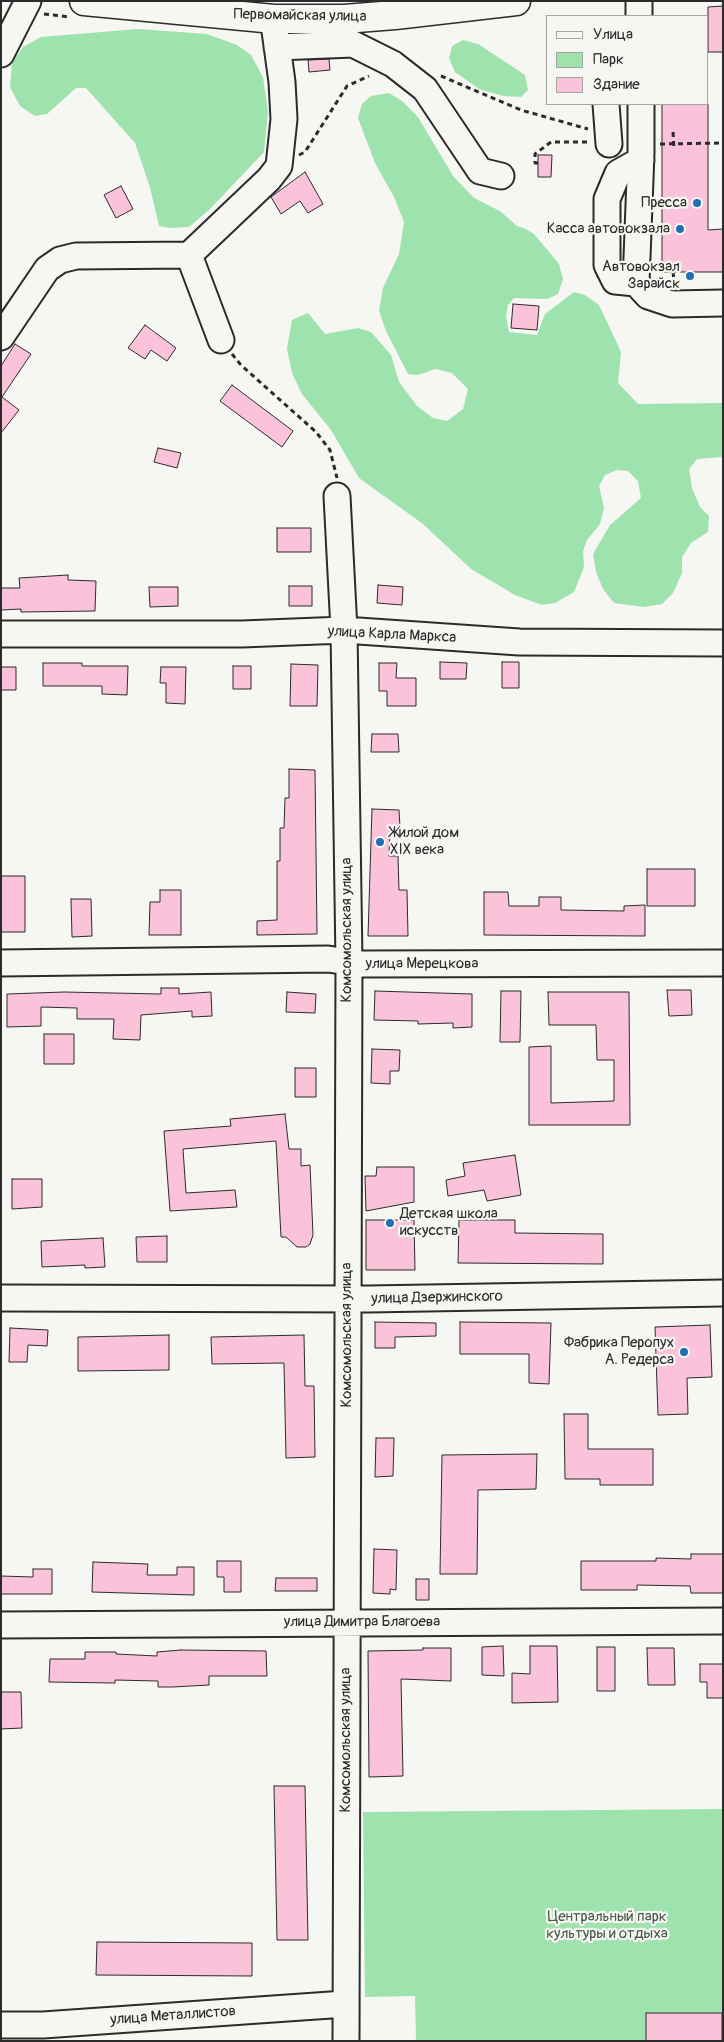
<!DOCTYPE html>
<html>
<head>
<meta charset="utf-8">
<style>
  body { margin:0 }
  #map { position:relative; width:724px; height:2042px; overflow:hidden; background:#f6f6f2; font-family:Pangolin,sans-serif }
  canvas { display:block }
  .frame { position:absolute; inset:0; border:2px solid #2b2b2b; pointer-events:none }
  .legend { position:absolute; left:546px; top:15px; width:162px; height:90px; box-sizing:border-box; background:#f6f6f2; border:1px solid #a5a5a2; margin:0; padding:6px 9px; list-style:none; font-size:15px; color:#2b2b2b }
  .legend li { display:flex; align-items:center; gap:10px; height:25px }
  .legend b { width:25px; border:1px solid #a5a5a2 }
</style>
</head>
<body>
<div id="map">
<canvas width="724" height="2042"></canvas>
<div class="frame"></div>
<ul class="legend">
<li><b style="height:6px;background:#f6f6f2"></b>Улица</li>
<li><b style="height:14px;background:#9ee2ad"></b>Парк</li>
<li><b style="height:14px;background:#fbc3da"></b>Здание</li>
</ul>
</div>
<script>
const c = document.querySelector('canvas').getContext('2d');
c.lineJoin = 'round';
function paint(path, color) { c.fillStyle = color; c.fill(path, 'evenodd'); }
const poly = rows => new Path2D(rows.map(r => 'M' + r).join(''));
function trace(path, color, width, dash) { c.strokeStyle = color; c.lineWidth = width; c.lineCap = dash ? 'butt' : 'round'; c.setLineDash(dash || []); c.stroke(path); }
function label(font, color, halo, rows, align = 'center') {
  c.font = font + ' Pangolin,sans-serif'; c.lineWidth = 4.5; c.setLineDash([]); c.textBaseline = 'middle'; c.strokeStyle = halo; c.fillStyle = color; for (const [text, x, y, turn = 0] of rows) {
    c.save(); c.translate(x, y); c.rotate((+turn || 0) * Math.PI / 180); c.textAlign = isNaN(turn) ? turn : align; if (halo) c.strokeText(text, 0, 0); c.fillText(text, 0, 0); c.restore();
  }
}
paint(poly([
  [138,29,207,34,237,45,251,55,263,77,268,112,264,152,210,209,189,227,171,228,159,226,150,187,135,143,86,88,76,88,47,114,35,116,20,106,10,87,12,63,23,47,41,37],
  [463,40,478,44,525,75,528,90,521,97,503,96,479,89,455,72,449,58,452,46],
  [389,93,402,101,418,117,453,176,474,198,500,211,517,226,526,229,534,234,559,264,563,279,558,294,547,299,514,298,508,305,506,316,509,332,537,335,545,314,574,292,585,295,599,305,621,352,618,383,638,404,723,403,723,457,697,459,689,469,692,488,700,507,709,516,708,532,691,543,682,557,682,573,673,593,662,604,644,607,614,603,603,589,596,572,593,554,610,525,641,498,638,481,628,471,617,470,605,475,599,486,604,508,600,524,587,540,583,551,584,567,574,592,555,603,542,605,515,595,471,569,423,524,359,478,331,430,302,394,292,373,287,349,292,320,308,313,325,334,358,328,371,332,391,355,399,382,417,406,433,418,447,421,463,409,468,389,452,373,435,369,418,375,408,374,386,331,379,311,383,288,399,254,404,222,394,197,375,163,358,118,362,104,371,96],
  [723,1809,723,2041,416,2041,415,1996,365,1997,363,1812]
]), '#9ee2ad');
const building = poly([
  [723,6,723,52,708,52,708,7,723,6],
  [329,59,330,70,309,72,308,60,329,59],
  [662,104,708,104,708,230,723,229,723,272,662,272,662,104],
  [538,155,552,155,551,177,538,177,538,155],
  [305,172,323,204,308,213,300,201,281,214,271,197,305,172],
  [121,186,133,209,116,218,104,195,121,186],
  [513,304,539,306,537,330,511,328,513,304],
  [145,325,176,348,167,361,151,350,145,359,128,348,145,325],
  [15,344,31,354,2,397,19,410,1,433,1,366,15,344],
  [232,385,293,431,282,447,220,401,232,385],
  [158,448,181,453,177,468,154,462,158,448],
  [277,528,311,528,311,552,277,552,277,528],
  [68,575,68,580,96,581,95,611,21,612,21,609,1,610,1,588,20,588,19,578,68,575],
  [378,585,403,587,402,605,377,603,378,585],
  [289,586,312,586,312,606,289,606,289,586],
  [149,587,178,587,178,606,150,607,149,587],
  [440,662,467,663,466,679,440,679,440,662],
  [502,662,519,662,519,688,502,688,502,662],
  [43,663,82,663,82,666,128,666,127,695,102,694,102,686,43,686,43,663],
  [379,663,397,663,396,678,416,678,416,706,387,706,387,691,379,691,379,663],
  [291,664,318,665,317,706,290,706,291,664],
  [233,666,251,666,251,689,233,689,233,666],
  [1,667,16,667,16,690,1,690,1,667],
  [161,667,186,667,185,704,166,703,166,683,160,683,161,667],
  [372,734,398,734,399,752,371,752,372,734],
  [289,769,315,770,317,934,257,935,257,921,277,920,277,861,280,861,280,828,284,828,285,798,289,798,289,769],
  [372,809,399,810,400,828,390,828,389,856,398,856,399,890,407,890,408,936,368,936,372,809],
  [647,869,695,869,695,906,647,906,647,869],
  [1,876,25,876,25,932,1,932,1,876],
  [160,890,181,890,181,935,149,935,150,902,160,902,160,890],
  [484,892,508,892,509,906,539,906,539,897,561,897,561,910,624,911,624,906,645,905,645,936,484,935,484,892],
  [71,899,91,899,92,936,72,937,71,899],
  [161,988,179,988,179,994,211,992,212,1016,192,1017,192,1011,141,1015,140,1040,113,1039,114,1019,77,1019,77,1008,41,1007,41,1026,7,1027,7,994,64,992,161,994,161,988],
  [667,990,691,990,692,1015,669,1016,667,990],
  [375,991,472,994,472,1027,453,1028,453,1023,418,1024,418,1021,374,1020,375,991],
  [501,991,521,991,520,1042,500,1042,501,991],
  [287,992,316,994,315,1013,286,1012,287,992],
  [548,992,629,992,630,1125,529,1125,529,1047,551,1046,551,1103,614,1101,614,1060,597,1060,596,1025,549,1025,548,992],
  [44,1034,74,1034,74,1064,44,1064,44,1034],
  [372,1049,400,1050,399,1071,390,1071,390,1084,371,1083,372,1049],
  [295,1068,316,1068,316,1097,295,1097,295,1068],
  [285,1114,289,1149,301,1149,301,1166,310,1165,313,1235,310,1244,306,1247,297,1247,286,1237,281,1237,276,1141,183,1149,186,1193,235,1190,237,1207,170,1211,164,1131,231,1126,230,1119,285,1114],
  [515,1155,521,1195,487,1201,484,1190,448,1196,446,1180,465,1176,463,1163,515,1155],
  [377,1167,414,1167,414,1202,366,1211,365,1176,376,1176,377,1167],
  [12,1179,42,1179,42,1207,12,1209,12,1179],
  [366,1220,414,1220,415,1270,366,1270,366,1220],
  [459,1220,515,1220,515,1233,603,1234,603,1264,458,1263,459,1220],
  [167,1236,167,1262,137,1262,136,1237,167,1236],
  [103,1238,105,1267,85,1268,85,1265,42,1267,41,1241,103,1238],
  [375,1322,436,1323,436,1336,395,1337,395,1348,375,1348,375,1322],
  [460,1322,551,1323,549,1384,529,1383,529,1354,460,1354,460,1322],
  [710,1325,712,1377,687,1378,688,1414,658,1415,655,1327,710,1325],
  [10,1328,48,1330,47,1346,28,1345,27,1362,9,1362,10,1328],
  [169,1335,169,1370,78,1371,78,1337,169,1335],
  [304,1335,305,1386,314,1386,315,1457,286,1458,284,1363,212,1364,211,1337,304,1335],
  [564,1414,588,1414,588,1449,653,1449,653,1485,600,1485,600,1479,565,1479,564,1414],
  [376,1438,394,1438,393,1476,375,1477,376,1438],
  [537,1454,536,1489,478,1490,477,1574,440,1574,442,1455,537,1454],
  [374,1549,397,1550,396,1590,390,1589,390,1594,373,1593,374,1549],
  [691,1554,723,1554,723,1593,691,1593,690,1586,637,1585,637,1590,581,1590,581,1561,656,1561,656,1558,691,1559,691,1554],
  [217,1561,241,1561,241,1592,224,1592,224,1577,217,1577,217,1561],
  [93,1562,148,1564,147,1575,177,1575,177,1567,194,1567,194,1595,92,1592,93,1562],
  [33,1569,52,1569,52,1594,1,1594,1,1576,33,1577,33,1569],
  [276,1578,317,1578,317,1591,275,1591,276,1578],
  [416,1579,429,1579,429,1600,416,1600,416,1579],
  [503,1646,504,1676,482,1675,482,1647,503,1646],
  [530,1646,557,1646,558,1702,512,1703,512,1673,530,1674,530,1646],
  [597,1647,615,1647,615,1691,597,1691,597,1647],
  [423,1648,451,1648,451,1681,401,1679,403,1776,369,1777,368,1651,423,1650,423,1648],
  [647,1648,674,1648,675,1685,648,1685,647,1648],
  [181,1650,266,1651,267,1676,209,1676,209,1685,173,1687,158,1687,158,1681,115,1680,115,1683,49,1682,50,1659,85,1659,85,1652,116,1652,116,1654,157,1656,157,1652,181,1650],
  [700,1664,723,1664,723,1698,707,1698,707,1682,700,1682,700,1664],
  [1,1692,21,1692,22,1728,1,1729,1,1692],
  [274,1786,305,1786,308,1940,277,1940,274,1786],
  [97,1942,252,1943,252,1976,96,1975,97,1942],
  [646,2013,722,2013,722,2041,646,2041,646,2013]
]);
paint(building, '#fbc3da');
trace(building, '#2b2b2b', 1);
const minor = poly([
  [639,1,639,16],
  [277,47,353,44,393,64,425,89,480,171,501,176],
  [1,54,28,1],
  [606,104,609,144],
  [641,104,641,153,636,283,648,296,672,304,723,303],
  [189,255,269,179,279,166,284,119,282,82,275,31],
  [189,255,221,340],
  [636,283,615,281,607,265,607,199,618,173,641,160],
  [1,337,47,269,60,260,76,256,189,255],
  [337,496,344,630,349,962,346,2041],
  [1,634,242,634,344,630,519,642,723,643],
  [1,963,328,959,361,964,723,963],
  [1,1298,368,1299,723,1293],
  [1,1625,723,1621],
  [1,2025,43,2025,345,2004]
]);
const major = poly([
  [84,1,274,19,344,19,395,15,516,1]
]);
trace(minor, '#2b2b2b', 29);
trace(major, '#2b2b2b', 31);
trace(poly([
  [44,14,70,17],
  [441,76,521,110,588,129],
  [673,132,674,149],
  [660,144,723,143],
  [299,155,305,152,347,86,369,76],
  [538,163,535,163,535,154,551,142,590,142],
  [673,272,674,280],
  [232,354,241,365,316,432,330,450,337,478]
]), '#2b2b2b', 3, [5, 4]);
trace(minor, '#f6f6f2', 25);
trace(major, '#f6f6f2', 28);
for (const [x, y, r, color] of [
  [697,203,5,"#1f6fb2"],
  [680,229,5,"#1f6fb2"],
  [690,276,5,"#1f6fb2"],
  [380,842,5,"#1f6fb2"],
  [390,1223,5,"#1f6fb2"],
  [684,1352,5,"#1f6fb2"]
]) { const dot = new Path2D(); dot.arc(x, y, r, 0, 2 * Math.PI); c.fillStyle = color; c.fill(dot); trace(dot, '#f6f6f2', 2); }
label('15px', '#2b2b2b', '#f6f6f2', [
  ["Первомайская улица",300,16,1],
  ["улица Карла Маркса",392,635,3],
  ["Комсомольская улица",347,930,-90],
  ["улица Мерецкова",422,964],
  ["улица Дзержинского",437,1298,-1],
  ["Комсомольская улица",347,1335,-90],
  ["улица Димитра Благоева",362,1622],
  ["Комсомольская улица",346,1740,-90],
  ["улица Металлистов",173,2016,-4]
]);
label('15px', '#2b2b2b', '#f6f6f2', [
  ["Пресса",687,203],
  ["Касса автовокзала",670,229],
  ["Автовокзал",680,267],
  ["Зарайск",680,284],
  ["Жилой дом",390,833,"left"],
  ["XIX века",390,850,"left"],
  ["Детская школа",400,1214,"left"],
  ["искусств",400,1231,"left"],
  ["Фабрика Перопух",674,1343],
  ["А. Редерса",674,1360]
], 'right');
label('15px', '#48594c', '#f6f6f2', [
  ["Центральный парк",607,1917],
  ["культуры и отдыха",607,1934]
]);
</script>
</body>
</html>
